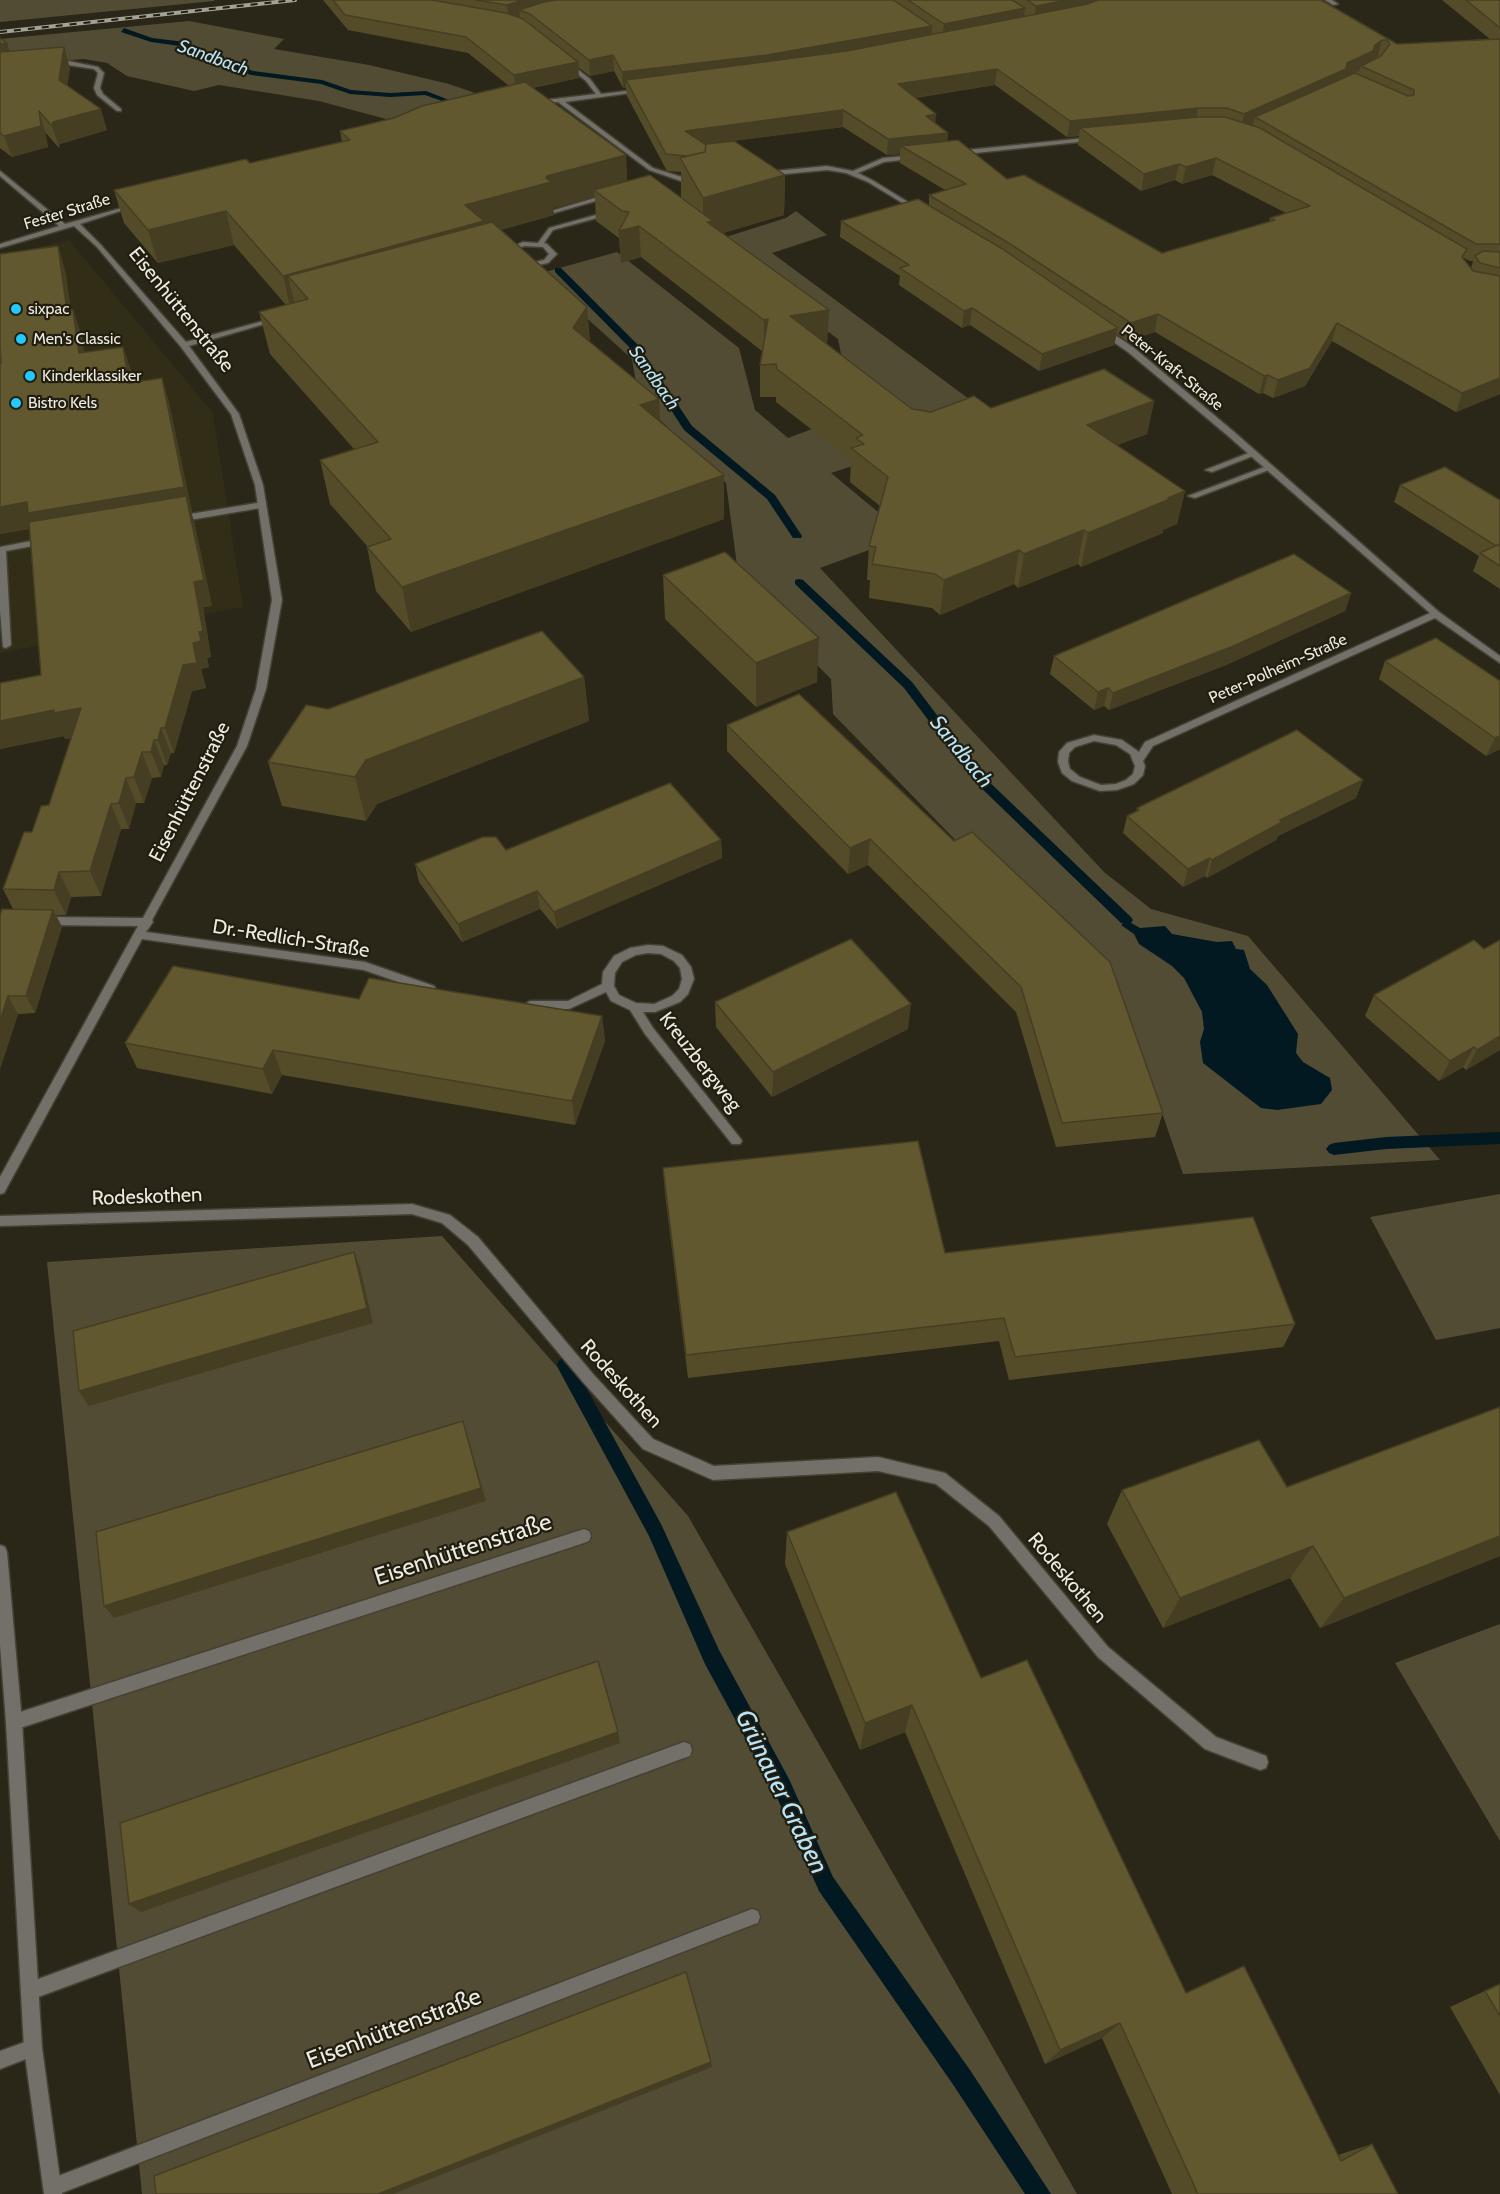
<!DOCTYPE html>
<html>
<head>
<meta charset="utf-8">
<style>
  body { margin:0 }
  canvas { display:block; background:#2a2618 }
</style>
</head>
<body>
<canvas width="1500" height="2194"></canvas>
<script>
const c = document.querySelector('canvas').getContext('2d');
c.lineJoin = 'round';
function paint(path, color) { c.fillStyle = color; c.fill(path, 'evenodd'); }
const poly = rows => new Path2D(rows.map(r => 'M' + r).join(''));
function trace(path, color, width, dash) { c.strokeStyle = color; c.lineWidth = width; c.lineCap = dash ? 'butt' : 'round'; c.setLineDash(dash || []); c.stroke(path); }
function label(font, color, halo, rows, align = 'center') {
  c.font = font + ' Cabin,sans-serif'; c.lineWidth = 4.5; c.setLineDash([]); c.textBaseline = 'middle'; c.strokeStyle = halo; c.fillStyle = color; for (const [text, x, y, turn = 0] of rows) {
    c.save(); c.translate(x, y); c.rotate((+turn || 0) * Math.PI / 180); c.textAlign = isNaN(turn) ? turn : align; if (halo) c.strokeText(text, 0, 0); c.fillText(text, 0, 0); c.restore();
  }
}
paint(poly([
  [69,240,213,413,243,607,0,653,0,256]
]), '#322d17');
paint(poly([
  [0,0,214,0,214,1,0,22],
  [189,21,284,39,274,49,369,65,449,84,492,99,386,119,319,101,219,85,194,91,127,76,107,63,84,59,0,66,0,39],
  [796,211,827,235,772,253,996,419,831,473,907,536,820,568,1104,872,1151,909,1248,936,1440,1160,1183,1174,1117,981,989,856,969,854,833,714,831,679,740,588,726,483,639,400,632,359,538,274,617,252,739,348,755,410,788,438,866,409,847,383,838,339,707,243,786,218],
  [1500,1194,1500,1328,1436,1340,1370,1217],
  [442,1236,688,1516,1077,2194,142,2194,47,1262],
  [1500,1624,1500,1841,1395,1663]
]), '#534c35');
paint(poly([
  [1126,920,1140,928,1165,926,1172,934,1217,942,1232,941,1236,949,1244,950,1250,969,1267,985,1298,1034,1296,1053,1303,1062,1330,1078,1332,1090,1321,1104,1277,1110,1261,1108,1203,1063,1200,1042,1204,1029,1202,1012,1184,978,1172,966,1139,944,1134,934,1121,925]
]), '#021922');
paint(poly([
  [124,28,152,38,185,42,253,71,322,80,351,90,390,93,426,91,449,100,445,102,425,95,390,97,350,94,321,84,251,75,180,46,151,42,121,32,124,28],
  [555,268,561,268,639,346,692,426,775,495,802,536,801,538,793,538,767,499,684,430,632,350,555,272,555,268],
  [799,579,803,580,912,682,983,776,1131,917,1133,920,1131,923,1121,923,975,782,904,688,795,584,795,580,799,579],
  [1500,1132,1500,1144,1386,1149,1334,1155,1329,1153,1326,1149,1329,1145,1334,1143,1386,1137,1500,1132],
  [565,1357,571,1360,661,1524,719,1650,789,1779,833,1877,970,2070,1051,2194,1025,2194,954,2086,819,1891,775,1793,705,1664,649,1536,559,1370,557,1365,559,1360,565,1357]
]), '#021922');
const service = poly([
  [1325,0,1332,0,1338,4,1333,5,1325,0],
  [68,61,98,67,104,73,100,88,103,94,121,109,121,111,117,111,97,95,94,88,98,73,94,69,68,65,52,66,49,64,68,61],
  [608,194,611,196,610,197,554,213,551,211,608,194],
  [1251,452,1258,454,1212,472,1205,470,1251,452],
  [1267,466,1274,468,1195,498,1188,496,1267,466],
  [263,502,266,503,266,507,178,522,174,519,178,516,263,502],
  [46,538,49,539,49,543,6,551,11,645,6,648,3,647,0,610,0,547,46,538],
  [584,1529,589,1531,591,1536,589,1541,584,1543,14,1730,8,1728,6,1722,8,1716,14,1714,584,1529],
  [684,1742,690,1744,692,1750,690,1756,684,1758,30,2000,24,1997,21,1991,24,1985,30,1982,684,1742],
  [752,1909,758,1911,760,1917,758,1923,752,1925,59,2194,46,2194,44,2187,46,2180,53,2178,752,1909],
  [33,2039,39,2042,42,2048,39,2054,0,2069,0,2051,33,2039]
]);
const minor = poly([
  [567,61,590,79,601,94,642,89,645,91,565,102,653,168,682,177,698,178,698,180,681,181,649,170,558,102,535,104,537,101,596,94,586,81,565,64,567,61],
  [1095,137,1098,139,1097,140,957,155,954,153,957,151,1095,137],
  [916,155,919,157,918,158,884,162,858,173,872,180,921,210,921,212,919,213,868,182,846,173,827,170,764,176,761,174,764,172,827,166,853,171,883,158,916,155],
  [0,171,65,224,136,204,136,206,80,224,101,245,186,342,278,317,282,319,189,346,239,414,263,485,282,600,266,689,247,746,152,920,153,922,146,932,365,962,434,986,436,989,430,993,364,970,142,939,4,1193,0,1194,0,1177,138,926,44,925,39,921,44,917,143,918,237,746,256,689,272,600,255,485,231,414,181,347,97,247,74,226,0,248,0,244,59,226,0,176,0,171],
  [610,211,612,212,612,214,553,230,544,243,547,244,557,254,548,263,530,267,515,264,504,258,507,249,523,242,538,243,549,228,610,211],
  [524,246,543,247,549,254,544,260,530,263,519,261,512,257,512,251,524,246],
  [1099,328,1105,328,1134,348,1233,431,1439,612,1500,656,1500,663,1435,618,1153,746,1143,761,1145,766,1143,775,1134,784,1117,790,1100,791,1072,781,1062,773,1058,762,1059,752,1067,743,1094,735,1122,740,1139,752,1145,742,1430,613,1227,435,1128,352,1099,332,1099,328],
  [1094,741,1116,745,1130,754,1135,766,1133,774,1126,780,1116,784,1101,785,1080,777,1070,769,1068,762,1069,753,1075,747,1094,741],
  [648,945,663,946,682,955,691,967,694,979,688,994,680,1002,655,1012,643,1012,653,1028,740,1138,742,1141,740,1144,732,1144,645,1034,630,1010,611,1001,606,992,569,1009,530,1009,524,1005,530,1001,568,1001,602,984,603,972,614,956,630,948,648,945],
  [648,953,661,954,674,961,680,968,682,979,679,989,672,996,654,1004,636,1003,619,995,614,986,615,973,622,962,636,955,648,953],
  [412,1204,450,1215,478,1237,593,1374,653,1439,714,1466,878,1457,945,1473,999,1516,1108,1647,1216,1737,1266,1756,1268,1762,1266,1768,1260,1770,1205,1749,1098,1657,989,1526,936,1484,878,1471,713,1480,643,1449,583,1382,468,1245,442,1223,412,1214,0,1226,0,1216,412,1204],
  [0,1545,5,1547,7,1552,22,1722,42,2048,62,2194,44,2194,24,2048,6,1722,0,1645,0,1545]
]);
trace(service, '#454134', 3);
trace(minor, '#454134', 3);
paint(service, '#727069');
paint(minor, '#727069');
const rail = poly([
  [0,32,295,0]
]);
trace(rail, '#a5a196', 4);
trace(rail, '#211d0f', 2, [7]);
paint(poly([
  [323,0,1321,0,1397,44,1490,39,1442,0,1500,0,1500,394,1456,412,1332,341,1305,386,1273,398,1263,393,1259,394,1155,332,1127,341,1117,334,1114,345,1039,371,970,325,962,328,899,285,900,276,840,237,841,221,929,205,929,195,945,190,900,163,900,154,887,155,843,127,732,141,785,175,784,215,723,233,829,310,827,343,825,343,912,409,931,412,1154,401,1147,434,1117,445,1185,491,1177,524,1163,530,1163,533,1081,567,1078,564,1018,588,1014,584,940,615,932,608,869,598,870,580,867,580,869,546,880,506,850,482,851,460,776,402,776,397,760,397,760,365,762,351,641,257,621,263,619,238,596,221,595,197,553,208,554,215,501,230,587,307,590,342,660,421,724,519,411,632,376,591,367,547,368,547,330,504,320,460,354,449,270,354,259,312,286,305,234,245,158,263,124,223,114,190,250,163,342,142,340,131,394,118,509,86,468,53,348,30],
  [578,67,590,76,614,71,623,88,626,88,627,96,667,171,681,172,681,198,627,181,626,155,533,88,579,78],
  [995,85,1067,137,1079,136,1078,145,1141,191,1175,180,1182,184,1212,175,1286,213,1270,218,1269,222,1162,253,1007,179,947,141,948,133,935,123,915,98],
  [1464,258,1470,261,1473,261,1471,268,1463,259],
  [0,38,10,51,70,68,67,86,107,130,60,144,59,148,45,132,48,147,12,157,0,148],
  [65,270,71,310,73,310,81,334,84,353,123,347,131,371,133,383,162,378,169,403,192,512,191,512,194,521,212,606,203,607,211,657,207,658,209,667,201,669,206,688,192,691,174,753,171,753,167,765,164,765,161,777,152,778,144,803,136,803,129,829,121,829,101,896,71,897,66,915,56,915,62,927,35,1013,18,1014,0,1069,13,909,3,889,32,832,49,805,72,738,65,739,64,736,0,749,0,683,41,675,29,529,0,534,0,364,1,363],
  [1400,485,1500,500,1500,589,1473,571,1479,556,1394,502],
  [663,575,817,682,756,707,665,619],
  [1351,593,1345,611,1226,665,1109,710,1104,706,1094,710,1050,674,1054,656],
  [1385,661,1500,681,1500,749,1486,756,1379,679],
  [584,677,589,721,377,804,366,821,282,806,268,762,328,709],
  [799,694,1163,1113,1155,1137,1056,1147,1016,1012,868,865,848,874,727,751,727,725],
  [1356,798,1278,836,1276,840,1207,878,1205,876,1183,887,1123,833,1127,816,1136,812,1137,808],
  [721,840,722,858,557,929,540,909,462,942,419,882,415,864,506,850],
  [1500,940,1500,1050,1466,1070,1463,1067,1439,1081,1365,1016,1374,995,1484,949],
  [359,999,602,1016,605,1041,575,1125,282,1075,272,1094,137,1068,125,1043],
  [715,1002,908,1029,772,1097,716,1027],
  [663,1168,945,1253,1295,1324,1283,1347,1009,1380,999,1341,688,1378,665,1193],
  [1500,1407,1500,1556,1320,1628,1290,1578,1163,1628,1107,1524,1122,1490,1287,1487],
  [787,1532,981,1678,1186,1993,1338,2155,1372,2144,1398,2194,1172,2194,1102,2038,1045,2064,905,1732,860,1750,785,1564],
  [1500,1984,1500,2095,1450,2007]
]), '#544c29');
paint(poly([
  [523,0,621,0,519,10,520,17,509,21,507,5],
  [1067,0,1101,0,1034,22,1036,6],
  [1025,8,1023,24,942,40,944,24],
  [932,26,931,42,626,80,626,88,623,88,622,72],
  [1382,40,1378,56,1371,61,1361,66,1359,71,1255,117,1253,125,1240,131,1244,114,1347,63],
  [7,43,14,64,0,65,0,44],
  [64,47,70,68,65,101,59,80],
  [613,55,614,71,590,76,589,60],
  [578,62,579,78,516,91,514,75],
  [997,69,995,85,897,100,898,84],
  [1198,108,1195,125,1080,128,1079,136,1067,137,1070,121],
  [101,109,107,130,60,144,59,148,52,126,53,122],
  [843,110,843,127,685,147,685,131],
  [39,111,45,132,48,147,12,157,4,136],
  [936,114,935,130,926,116],
  [948,133,946,149,901,146,900,154,887,155,888,139],
  [626,155,627,188,594,190,595,197,553,208,554,215,486,234,308,299,288,276,296,309,291,310,283,276,465,205,546,178,547,176],
  [1216,158,1212,175,1182,184,1186,167],
  [1179,164,1175,180,1141,191,1144,174],
  [785,175,784,215,703,239,703,198],
  [226,211,234,245,158,263,148,230],
  [639,226,641,257,621,263,619,231],
  [58,246,65,270,75,335,67,311],
  [587,307,590,349,573,328],
  [972,308,970,325,962,328,964,311],
  [73,310,81,334,87,378,79,353],
  [829,310,827,343,789,348,790,316],
  [1158,314,1155,332,1127,341,1131,323],
  [768,319,764,352,764,320],
  [1337,323,1332,341,1305,386,1273,398,1278,380],
  [1118,328,1114,345,1039,371,1042,354],
  [123,347,131,371,137,408,129,383],
  [1268,375,1263,393,1259,394,1264,376],
  [162,378,169,403,192,512,191,512,194,521,212,606,203,607,211,657,207,658,209,667,201,669,206,688,192,691,174,753,165,728,34,528,0,534,0,507],
  [1500,378,1500,394,1456,412,1462,393],
  [659,399,661,442,640,405],
  [1154,401,1147,434,1081,459,1087,425],
  [724,475,724,519,411,632,402,587],
  [1185,491,1177,524,1163,530,1163,533,1081,567,1088,533],
  [1084,530,1078,564,1018,588,1024,554],
  [1019,550,1014,584,940,615,944,580],
  [1351,593,1345,611,1226,665,1109,710,1113,693],
  [819,638,817,682,756,707,756,663],
  [584,677,589,721,377,804,366,821,355,777,366,760],
  [1108,688,1104,706,1094,710,1098,692],
  [81,708,92,734,65,739,64,736,0,749,0,721,54,710],
  [161,728,171,753,167,765,158,740],
  [1500,736,1500,749,1486,756,1495,738],
  [154,740,164,765,161,777,151,752],
  [142,752,152,778,144,803,134,777],
  [126,778,136,803,129,829,119,803],
  [1363,780,1356,798,1278,836,1276,840,1207,878,1212,860,1280,820],
  [111,804,121,829,101,896,90,871],
  [870,839,868,865,848,874,850,848],
  [721,840,722,858,557,929,554,912],
  [1210,858,1205,876,1183,887,1188,869],
  [59,872,71,897,66,915,54,890],
  [537,891,540,909,462,942,458,924],
  [53,910,62,927,35,1013,26,996],
  [8,996,18,1014,0,1069,0,1021],
  [911,1004,908,1029,772,1097,773,1072],
  [602,1016,605,1041,575,1125,572,1101],
  [1500,1036,1500,1050,1466,1070,1477,1050],
  [1474,1047,1463,1067,1439,1081,1450,1061],
  [273,1050,282,1075,272,1094,263,1069],
  [354,1252,360,1268,373,1323,89,1406,79,1391],
  [463,1421,486,1501,114,1618,104,1606],
  [1500,1536,1500,1556,1320,1628,1344,1598],
  [1313,1546,1290,1578,1163,1628,1180,1598],
  [912,1705,905,1732,860,1750,865,1723],
  [618,1732,620,1743,141,1912,129,1904],
  [1120,2023,1102,2038,1045,2064,1060,2050],
  [711,2062,712,2067,393,2194,378,2194]
]), '#453e22');
const building = poly([
  [333,0,432,0,506,13,523,19,578,62,514,75,466,37,345,15,333,0],
  [476,0,523,0,507,5,476,0],
  [556,0,893,0,932,26,767,55,622,72,613,55,589,60,530,14,519,10,544,2,556,0],
  [908,0,1012,0,1025,8,944,24,908,0],
  [1027,0,1067,0,1036,6,1027,0],
  [1098,0,1321,0,1397,44,1500,39,1500,244,1476,244,1255,117,1355,73,1408,96,1414,95,1414,90,1361,66,1381,56,1390,44,1387,40,1382,40,1375,45,1373,51,1347,63,1346,69,1244,114,1227,108,1198,108,1070,121,997,69,898,84,936,114,926,116,948,133,888,139,843,110,685,131,706,145,705,152,687,156,666,154,626,80,847,51,1088,4,1098,0],
  [1466,0,1500,0,1500,28,1466,0],
  [0,38,7,43,0,44,0,38],
  [64,47,59,80,101,109,53,122,52,126,39,111,41,126,4,136,0,133,0,52,64,47],
  [525,82,626,155,547,176,546,178,551,182,465,205,484,221,283,276,226,211,148,230,114,190,246,159,250,163,350,140,340,131,394,118,422,106,525,82],
  [1198,117,1225,117,1260,128,1467,249,1462,257,1473,271,1500,276,1500,378,1462,393,1337,323,1310,368,1278,380,1268,375,1264,376,1158,314,1131,323,1007,242,929,195,966,184,901,146,958,140,1007,179,1024,175,1162,253,1275,220,1270,218,1310,206,1216,158,1186,167,1179,164,1144,174,1080,128,1198,117],
  [734,141,785,175,703,198,680,158,705,152,706,144,734,141],
  [650,175,713,221,707,222,829,310,790,316,912,409,931,412,974,396,991,408,1104,369,1154,401,1087,425,1185,491,1168,498,1170,499,1088,533,1084,530,1024,554,1019,550,944,580,935,574,872,564,876,547,869,546,888,477,851,448,864,444,856,438,863,435,777,369,776,364,760,365,768,319,764,320,639,226,619,231,629,212,622,211,594,190,650,175],
  [918,199,1001,248,1118,328,1042,354,972,308,964,311,900,268,909,265,841,221,918,199],
  [492,222,587,307,573,328,659,399,640,405,724,475,402,587,367,547,391,539,320,460,378,442,259,312,308,299,288,276,492,222],
  [58,246,67,311,73,310,79,353,123,347,129,383,162,378,184,487,28,513,27,502,0,507,0,364,1,363,0,348,0,254,58,246],
  [1483,251,1500,252,1500,268,1480,263,1475,256,1483,251],
  [1445,467,1500,500,1500,544,1496,546,1400,485,1445,467],
  [186,496,204,580,194,582,203,631,199,632,201,641,193,643,197,663,183,665,165,728,161,728,158,740,154,740,151,752,142,752,134,777,126,778,119,803,111,804,90,871,59,872,54,890,3,889,24,832,32,832,41,806,49,805,81,708,54,713,54,710,0,721,0,683,41,675,29,522,186,496],
  [1500,544,1500,566,1480,553,1500,544],
  [725,552,819,638,756,663,663,575,725,552],
  [1294,554,1351,593,1231,647,1113,693,1108,688,1098,692,1054,656,1294,554],
  [542,631,584,677,366,760,355,777,268,762,306,705,328,709,542,631],
  [1436,638,1500,681,1500,736,1495,738,1385,661,1436,638],
  [799,694,954,841,972,832,1110,962,1163,1113,1062,1123,1021,987,870,839,850,848,727,725,799,694],
  [1297,730,1363,780,1280,820,1282,822,1212,860,1210,858,1188,869,1127,816,1139,810,1137,808,1297,730],
  [670,783,721,840,554,912,537,891,458,924,415,864,483,837,496,837,506,850,670,783],
  [2,909,53,910,26,996,8,996,0,1021,0,915,2,909],
  [851,939,911,1004,773,1072,715,1002,851,939],
  [1474,940,1484,949,1500,940,1500,1036,1477,1050,1474,1047,1450,1061,1374,995,1474,940],
  [173,966,359,999,369,978,602,1016,572,1101,273,1050,263,1069,125,1043,173,966],
  [918,1141,945,1253,1253,1217,1295,1324,1015,1357,1004,1318,686,1355,663,1168,918,1141],
  [354,1252,367,1308,79,1391,73,1331,354,1252],
  [1500,1407,1500,1536,1344,1598,1313,1546,1180,1598,1122,1490,1259,1440,1287,1487,1500,1407],
  [463,1421,481,1488,104,1606,96,1532,463,1421],
  [896,1492,981,1678,1027,1660,1186,1993,1244,1966,1341,2161,1372,2144,1398,2194,1198,2194,1120,2023,1060,2050,912,1705,865,1723,787,1532,896,1492],
  [598,1661,618,1732,129,1904,120,1823,598,1661],
  [686,1972,711,2062,378,2194,156,2194,154,2176,686,1972],
  [1500,1984,1500,2016,1485,1991,1500,1984]
]);
paint(building, '#625830');
trace(building, '#453e22', 1.5);
for (const [x, y, r, color] of [
  [16,309,6,"#23c9fe"],
  [21,339,6,"#23c9fe"],
  [30,376,6,"#23c9fe"],
  [16,403,6,"#23c9fe"]
]) { const dot = new Path2D(); dot.arc(x, y, r, 0, 2 * Math.PI); c.fillStyle = color; c.fill(dot); trace(dot, '#211d0f', 2); }
label('16px', '#edeae1', '#211d0f', [
  ["Fester Straße",67,212,-17],
  ["Peter-Kraft-Straße",1172,368,39],
  ["Peter-Polheim-Straße",1278,669,-24]
]);
label('16px', '#edeae1', '#211d0f', [
  ["sixpac",28,309],
  ["Men's Classic",33,339],
  ["Kinderklassiker",42,376],
  ["Bistro Kels",28,403]
], 'left');
label('italic 18px', '#b7e4f8', '#211d0f', [
  ["Sandbach",213,58,20],
  ["Sandbach",654,378,55]
]);
label('20px', '#edeae1', '#211d0f', [
  ["Eisenhüttenstraße",181,310,51],
  ["Eisenhüttenstraße",190,792,-63],
  ["Dr.-Redlich-Straße",291,939,9],
  ["Kreuzbergweg",700,1062,52],
  ["Rodeskothen",147,1197,-2],
  ["Rodeskothen",621,1384,48],
  ["Rodeskothen",1067,1578,50]
]);
label('italic 21px', '#b7e4f8', '#211d0f', [
  ["Sandbach",961,752,51]
]);
label('24px', '#edeae1', '#211d0f', [
  ["Eisenhüttenstraße",463,1550,-18],
  ["Eisenhüttenstraße",394,2029,-21]
]);
label('italic 26px', '#b7e4f8', '#211d0f', [
  ["Grünauer Graben",781,1792,64]
]);
</script>
</body>
</html>
